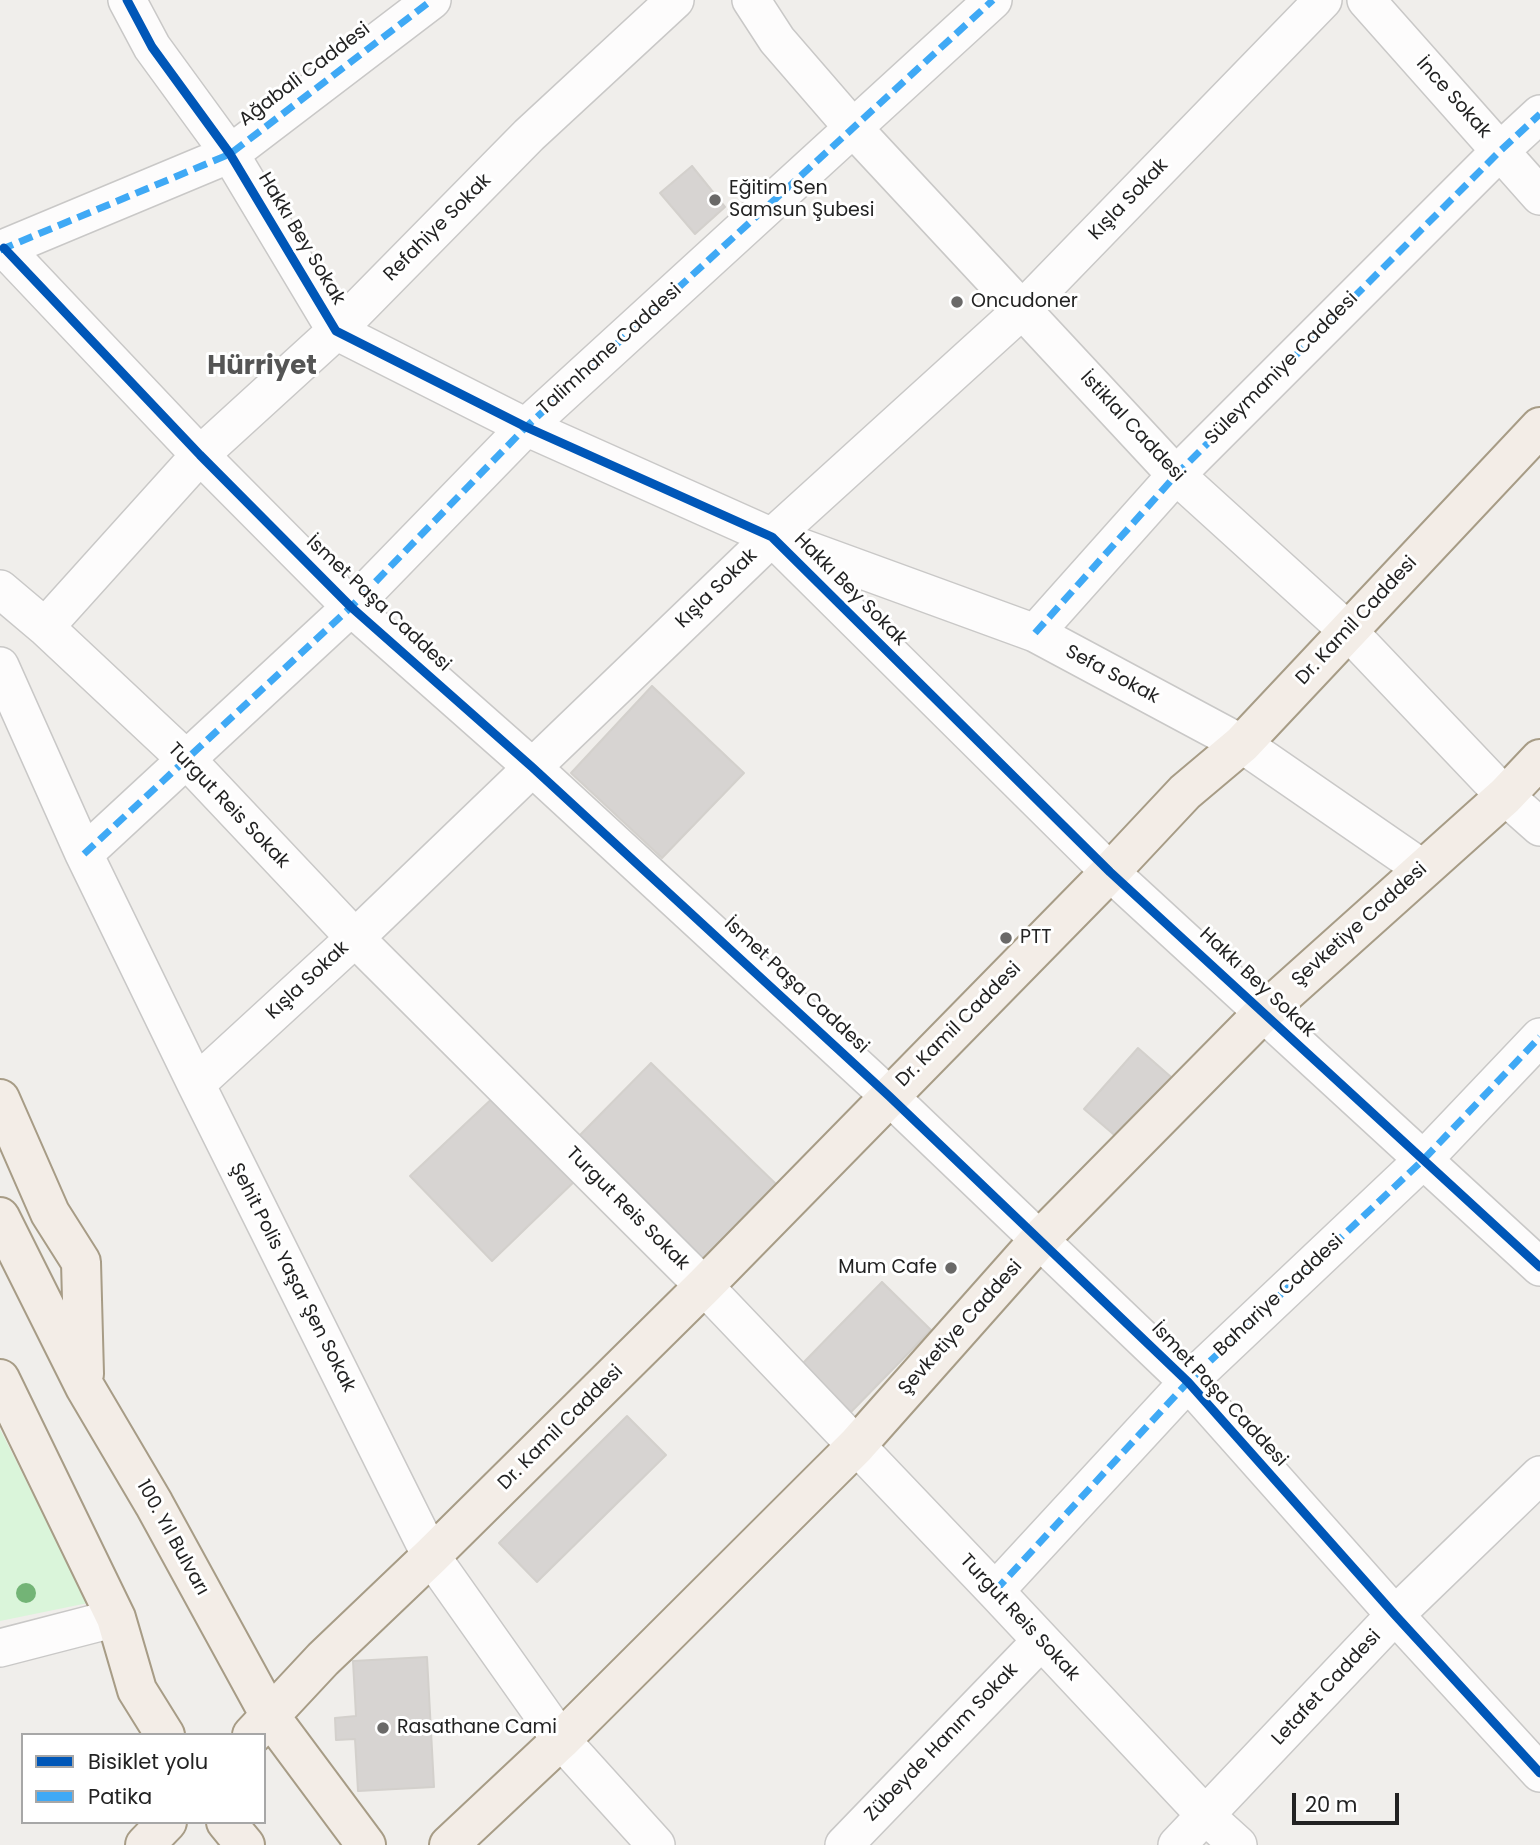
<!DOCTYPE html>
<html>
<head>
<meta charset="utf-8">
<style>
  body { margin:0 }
  #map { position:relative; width:1540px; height:1845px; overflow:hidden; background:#f0eeeb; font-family:Poppins,sans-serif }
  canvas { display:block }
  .legend { position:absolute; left:21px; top:1733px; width:245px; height:91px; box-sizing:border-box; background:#fff; border:2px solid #a7a7a7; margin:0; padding:9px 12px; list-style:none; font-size:21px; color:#222 }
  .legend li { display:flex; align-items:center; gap:14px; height:35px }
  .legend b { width:35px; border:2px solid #a7a7a7 }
  .scale { position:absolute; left:1292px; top:1793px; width:107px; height:32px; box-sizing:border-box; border:4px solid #222; border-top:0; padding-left:9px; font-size:21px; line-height:24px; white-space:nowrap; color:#222; -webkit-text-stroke:5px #fff; paint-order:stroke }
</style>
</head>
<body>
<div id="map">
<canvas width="1540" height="1845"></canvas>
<ul class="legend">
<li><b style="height:9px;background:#0057b8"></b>Bisiklet yolu</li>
<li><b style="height:9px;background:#3fa9f5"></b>Patika</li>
</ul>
<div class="scale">20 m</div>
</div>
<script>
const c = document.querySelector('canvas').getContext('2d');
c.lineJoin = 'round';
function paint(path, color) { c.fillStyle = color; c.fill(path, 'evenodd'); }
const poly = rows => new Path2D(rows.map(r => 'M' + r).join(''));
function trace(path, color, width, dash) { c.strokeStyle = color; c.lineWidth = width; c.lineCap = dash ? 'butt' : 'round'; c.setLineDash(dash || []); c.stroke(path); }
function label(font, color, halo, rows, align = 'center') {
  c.font = font + ' Poppins,sans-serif'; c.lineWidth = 6; c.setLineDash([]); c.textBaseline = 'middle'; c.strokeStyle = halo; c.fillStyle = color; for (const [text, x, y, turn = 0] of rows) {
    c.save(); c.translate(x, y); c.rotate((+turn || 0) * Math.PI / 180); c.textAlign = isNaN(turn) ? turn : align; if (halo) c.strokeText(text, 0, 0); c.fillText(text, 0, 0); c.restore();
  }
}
paint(poly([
  [0,1429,88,1603,0,1621]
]), '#daf5da');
const building = poly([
  [692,166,725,207,695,234,660,193,692,166],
  [652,686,744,773,662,858,571,773,652,686],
  [1138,1048,1179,1084,1126,1145,1084,1109,1138,1048],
  [651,1063,777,1185,702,1260,577,1138,651,1063],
  [498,1093,579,1177,492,1261,410,1176,498,1093],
  [882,1282,931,1330,851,1412,802,1364,882,1282],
  [627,1416,666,1455,537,1582,499,1543,627,1416],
  [427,1657,434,1787,358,1791,355,1739,336,1740,335,1718,356,1716,353,1661,427,1657]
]);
paint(building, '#d7d4d2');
trace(building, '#d3d0cc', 2);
const minor = poly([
  [127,0,152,47,230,154,336,331,526,427,772,537,1110,872,1540,1267],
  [751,0,777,40,854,129,1176,475,1348,631,1505,796,1540,827],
  [1366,0,1540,196],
  [4,248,200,455,351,607,532,767,889,1096,1188,1382,1395,1615,1540,1773],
  [0,250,230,154,432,0],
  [783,541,1035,633,1242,744,1423,869],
  [0,589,45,627,187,760,355,938,704,1286,995,1591,1206,1816,1238,1845],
  [45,627,200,455,336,331,529,135,675,0],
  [1035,633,1176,475,1500,151,1540,114],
  [0,666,84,854,196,1084,431,1556,561,1740,656,1845],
  [84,854,351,607,526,427,993,0],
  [196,1084,355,938,772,537,1022,310,1323,0],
  [995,1591,1188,1382,1424,1159,1540,1037],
  [0,1648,116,1618],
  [844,1845,1041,1641],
  [1177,1845,1395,1615,1540,1475]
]);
const major = poly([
  [0,1099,50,1213,81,1262,84,1374],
  [0,1217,85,1387,154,1504,270,1716,366,1845],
  [0,1379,116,1618,137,1690,165,1735],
  [252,1735,323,1659,431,1556,704,1286,1110,872,1185,792,1242,744,1540,427],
  [226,1822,245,1845],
  [145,1845,167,1822],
  [449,1845,561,1740,856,1446,1039,1240,1263,1013,1505,796,1540,759]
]);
trace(minor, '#c9c8c7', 40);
trace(major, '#a79c86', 42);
trace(minor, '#fdfcfc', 37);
trace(major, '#f3ede7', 38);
trace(poly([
  [0,250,230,154,432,0],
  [1035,633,1176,475,1500,151,1540,114],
  [84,854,351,607,526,427,993,0],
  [995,1591,1188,1382,1424,1159,1540,1037]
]), '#3fa9f5', 7, [14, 7]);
trace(poly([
  [127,0,152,47,230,154,336,331,526,427,772,537,1110,872,1540,1267],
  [4,248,200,455,351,607,532,767,889,1096,1188,1382,1395,1615,1540,1773]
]), '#0057b8', 9);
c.fillStyle = '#73b476';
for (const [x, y] of [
  [26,1593]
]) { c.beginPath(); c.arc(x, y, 10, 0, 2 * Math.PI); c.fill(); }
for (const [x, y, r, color] of [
  [715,200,7,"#6a6968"],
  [957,302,7,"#6a6968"],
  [1006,938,7,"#6a6968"],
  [951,1268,7,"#6a6968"],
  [383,1728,7,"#6a6968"]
]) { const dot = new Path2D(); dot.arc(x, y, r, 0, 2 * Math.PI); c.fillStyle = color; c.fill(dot); trace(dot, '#fff', 2.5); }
label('19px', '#222', '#fff', [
  ["Ağabali Caddesi",305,75,-37],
  ["İnce Sokak",1453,98,48],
  ["Kışla Sokak",1129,200,-46],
  ["Refahiye Sokak",438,228,-45],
  ["Hakkı Bey Sokak",301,239,59],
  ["Talimhane Caddesi",610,350,-42],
  ["Süleymaniye Caddesi",1282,369,-45],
  ["İstiklal Caddesi",1132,427,47],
  ["Kışla Sokak",717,589,-44],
  ["Hakkı Bey Sokak",850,590,45],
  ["İsmet Paşa Caddesi",378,604,43],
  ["Dr. Kamil Caddesi",1357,621,-47],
  ["Sefa Sokak",1112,675,28],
  ["Turgut Reis Sokak",228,806,46],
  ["Şevketiye Caddesi",1360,925,-42],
  ["Kışla Sokak",308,981,-43],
  ["Hakkı Bey Sokak",1257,983,43],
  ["İsmet Paşa Caddesi",796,986,43],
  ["Dr. Kamil Caddesi",959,1025,-45],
  ["Turgut Reis Sokak",627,1209,45],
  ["Şehit Polis Yaşar Şen Sokak",292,1278,63],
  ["Bahariye Caddesi",1279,1296,-43],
  ["Şevketiye Caddesi",961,1328,-48],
  ["İsmet Paşa Caddesi",1219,1395,47],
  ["Dr. Kamil Caddesi",561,1428,-45],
  ["100. Yıl Bulvarı",172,1538,61],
  ["Turgut Reis Sokak",1019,1618,47],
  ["Letafet Caddesi",1327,1688,-47],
  ["Zübeyde Hanım Sokak",942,1743,-46]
]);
label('19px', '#222', '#fff', [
  ["Eğitim Sen",729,189],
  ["Samsun Şubesi",729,211],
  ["Oncudoner",971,302],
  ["PTT",1020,938],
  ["Mum Cafe",937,1268,"right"],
  ["Rasathane Cami",397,1728]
], 'left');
label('bold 26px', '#555', '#fff', [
  ["Hürriyet",262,367]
]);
</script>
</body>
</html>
